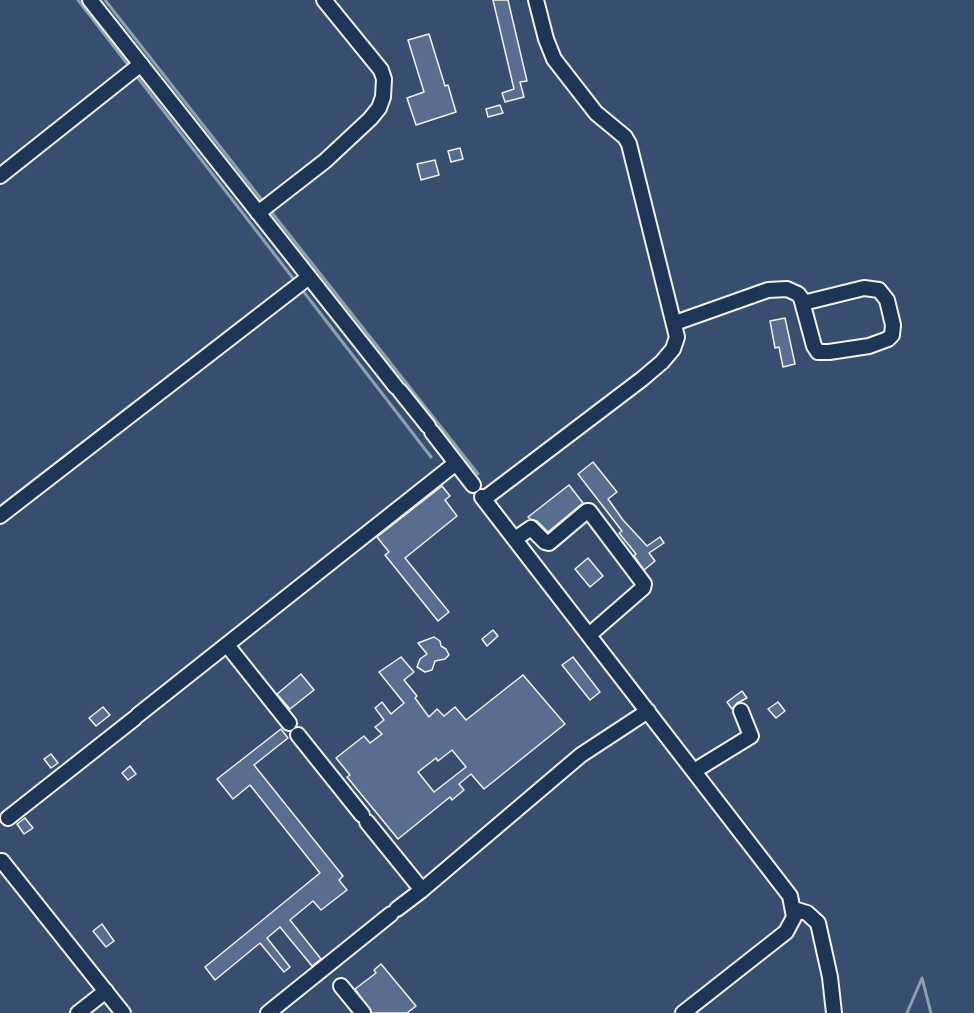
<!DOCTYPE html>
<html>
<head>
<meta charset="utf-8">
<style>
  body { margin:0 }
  canvas { display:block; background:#294062 }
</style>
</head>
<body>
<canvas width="974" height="1013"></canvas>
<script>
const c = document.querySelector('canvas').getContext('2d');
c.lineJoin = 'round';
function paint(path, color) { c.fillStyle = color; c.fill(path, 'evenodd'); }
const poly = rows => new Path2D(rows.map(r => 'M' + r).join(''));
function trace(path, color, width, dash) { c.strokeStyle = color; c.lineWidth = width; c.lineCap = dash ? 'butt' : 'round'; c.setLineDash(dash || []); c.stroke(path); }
paint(poly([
  [0,0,974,0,974,1013,0,1013]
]), '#374e70');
trace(poly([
  [78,0,129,66],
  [105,0,265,204],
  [135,74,296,282],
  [269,209,478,474],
  [300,287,431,457],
  [907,1013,922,978,931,1013]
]), '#8aa1b0', 3);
const building = poly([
  [493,0,508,0,527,81,520,82,524,97,505,102,502,93,514,89,493,0],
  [429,34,445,86,448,85,456,112,416,125,407,98,424,92,408,40,429,34],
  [500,105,503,113,488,117,486,109,500,105],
  [460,148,463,159,451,162,448,151,460,148],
  [435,160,439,175,421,180,417,164,435,160],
  [785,318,795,364,783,367,779,347,775,348,770,321,785,318],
  [593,462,617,492,608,499,623,520,647,546,660,537,664,543,649,553,655,561,644,570,634,556,636,554,619,533,622,531,578,474,593,462],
  [569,485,583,503,548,532,537,521,530,519,528,517,569,485],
  [442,486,450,496,445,500,457,516,405,558,449,612,438,621,385,555,389,552,377,537,442,486],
  [588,558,603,576,590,587,575,569,588,558],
  [493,630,498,636,487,646,482,639,493,630],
  [434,637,440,641,441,646,446,649,449,655,445,659,435,661,432,670,425,672,417,667,420,659,427,654,418,643,434,637],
  [401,657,414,672,404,680,417,696,415,698,429,717,437,709,444,716,455,707,466,720,523,675,565,724,484,789,471,774,459,784,464,790,452,800,450,797,398,839,347,777,350,775,336,758,364,736,370,743,382,734,375,727,384,720,375,708,382,702,391,714,404,703,379,672,401,657],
  [452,750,466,767,434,792,418,772,436,758,438,761,452,750],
  [573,657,600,692,590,700,562,665,573,657],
  [301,674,314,690,290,709,277,694,301,674],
  [742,691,747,698,737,703,732,709,727,702,742,691],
  [778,702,785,711,776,718,768,709,778,702],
  [103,707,110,715,96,726,89,718,103,707],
  [281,729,288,738,254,765,343,876,339,880,347,890,321,910,313,901,290,920,321,959,312,966,280,927,267,938,290,967,284,972,260,943,215,980,205,967,320,873,250,785,233,799,217,779,281,729],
  [51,754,58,763,51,768,44,759,51,754],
  [130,766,136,774,128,780,122,773,130,766],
  [25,818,33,828,24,834,17,824,25,818],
  [102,924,114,941,106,947,93,931,102,924],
  [381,964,416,1006,407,1013,372,1013,355,989,376,973,374,970,381,964]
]);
paint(building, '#586d90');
trace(building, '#f4f1e8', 1.5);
const minor = poly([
  [90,0,396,387],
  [0,176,141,64],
  [258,213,325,161,370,119,379,108,383,97,384,79,381,70,324,0],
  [675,323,768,290,787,289,798,294,801,298,814,346,818,352,829,352,869,346,888,339,892,335,893,325,887,300,879,290,864,288,803,303],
  [400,391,428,426],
  [432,432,473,485],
  [482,497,790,896,794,917,786,932,683,1013],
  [484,499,642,379,662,362,673,349,677,337,629,144,625,137,596,113,554,59,546,39,536,0],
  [0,516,309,277],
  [515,539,531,528,545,542,549,543,587,511,589,511,644,584,643,588,589,635],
  [227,645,289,723],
  [138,715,456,463],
  [298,735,362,815],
  [694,771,751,736,741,711],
  [8,818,135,718],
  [367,822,422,890,397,909],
  [2,861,123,1013],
  [422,890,581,755,648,711],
  [794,909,807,913,818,923,830,977,834,1013],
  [341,986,363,1013],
  [78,1013,106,991],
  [268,1013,391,914]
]);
trace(minor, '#f4f1e8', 18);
trace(minor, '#1d3557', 14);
</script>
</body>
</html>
